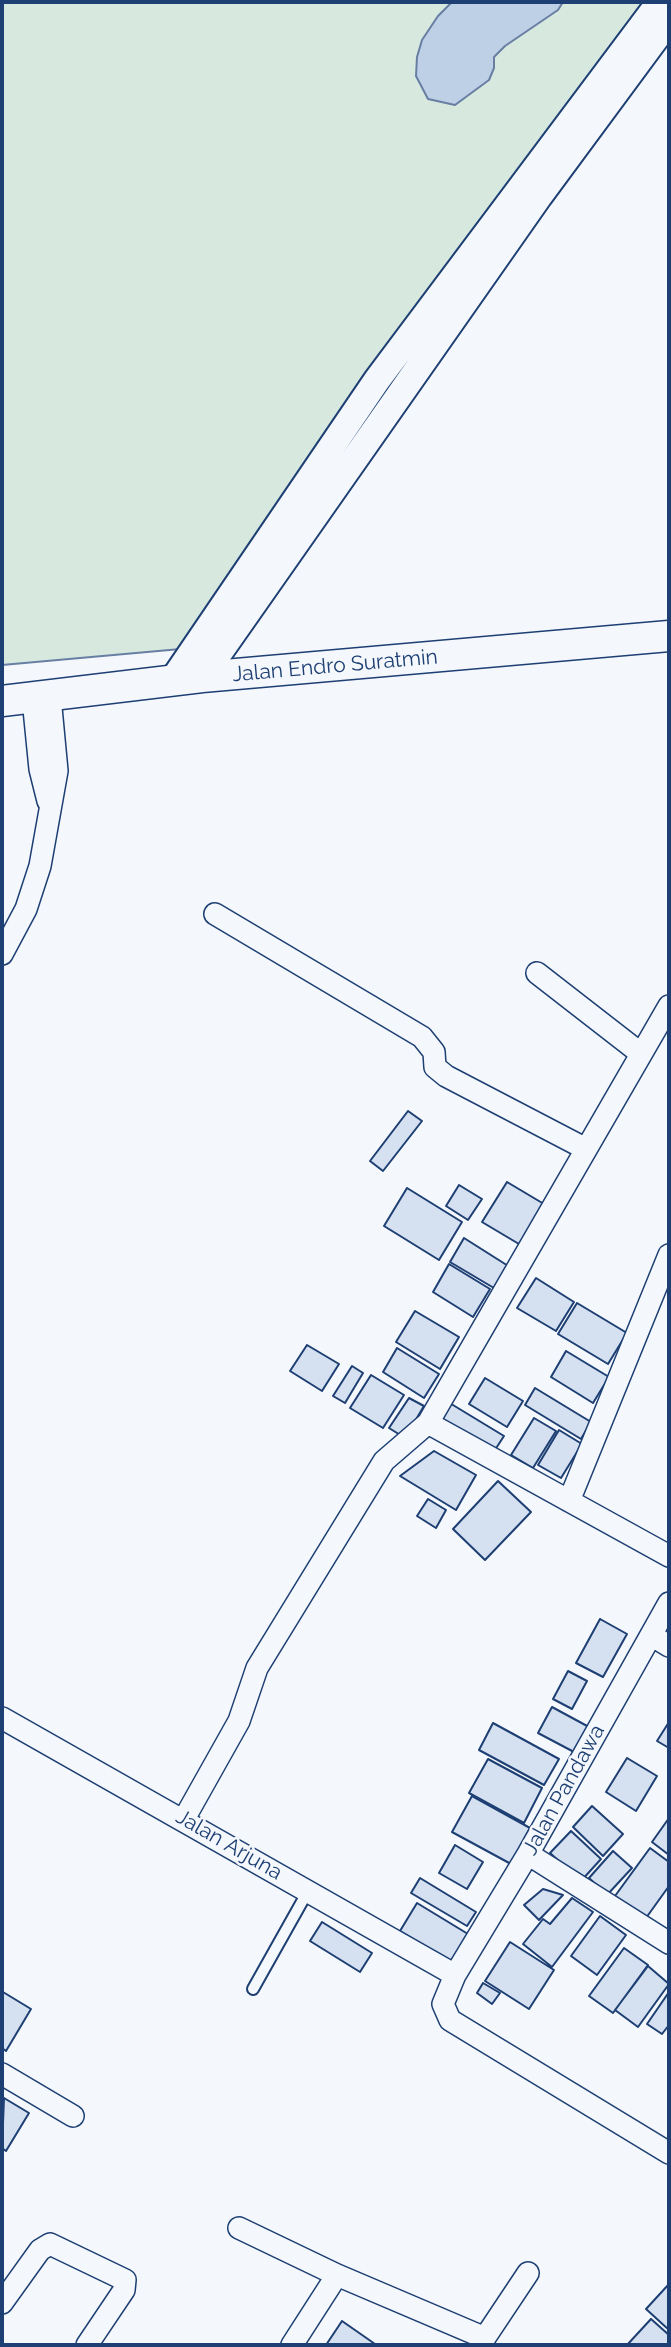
<!DOCTYPE html>
<html>
<head>
<meta charset="utf-8">
<style>
  body { margin:0 }
  #map { position:relative; width:671px; height:2347px; overflow:hidden; background:#f4f7fb; font-family:Raleway,sans-serif }
  canvas { display:block }
  .frame { position:absolute; inset:0; border:4px solid #1d3f73; pointer-events:none }
</style>
</head>
<body>
<div id="map">
<canvas width="671" height="2347"></canvas>
<div class="frame"></div>
</div>
<script>
const c = document.querySelector('canvas').getContext('2d');
c.lineJoin = 'round';
function paint(path, color) { c.fillStyle = color; c.fill(path, 'evenodd'); }
const poly = rows => new Path2D(rows.map(r => 'M' + r).join(''));
function trace(path, color, width, dash) { c.strokeStyle = color; c.lineWidth = width; c.lineCap = dash ? 'butt' : 'round'; c.setLineDash(dash || []); c.stroke(path); }
function label(font, color, halo, rows, align = 'center') {
  c.font = font + ' Raleway,sans-serif'; c.lineWidth = 5; c.setLineDash([]); c.textBaseline = 'middle'; c.strokeStyle = halo; c.fillStyle = color; for (const [text, x, y, turn = 0] of rows) {
    c.save(); c.translate(x, y); c.rotate((+turn || 0) * Math.PI / 180); c.textAlign = isNaN(turn) ? turn : align; if (halo) c.strokeText(text, 0, 0); c.fillText(text, 0, 0); c.restore();
  }
}
const green = poly([
  [2,2,669,2,214,646,2,665,2,2]
]);
paint(green, '#d7e8df');
trace(green, '#687fa3', 2);
const water = poly([
  [452,2,563,2,558,10,505,46,494,57,494,68,489,80,455,105,428,99,416,76,417,57,422,40,438,16,452,2]
]);
paint(water, '#bed0e5');
trace(water, '#687fa3', 2);
const building = poly([
  [408,1111,422,1121,383,1171,370,1161,408,1111],
  [507,1182,549,1207,524,1247,482,1222,507,1182],
  [459,1185,482,1199,468,1220,446,1206,459,1185],
  [407,1188,462,1222,439,1260,384,1226,407,1188],
  [464,1238,513,1269,499,1291,450,1262,464,1238],
  [449,1264,490,1289,473,1317,433,1292,449,1264],
  [536,1278,574,1302,556,1331,517,1308,536,1278],
  [577,1303,627,1333,608,1364,558,1334,577,1303],
  [415,1311,459,1337,440,1369,396,1342,415,1311],
  [307,1345,339,1364,322,1391,290,1371,307,1345],
  [397,1348,439,1374,424,1398,383,1372,397,1348],
  [566,1351,609,1377,593,1403,551,1377,566,1351],
  [352,1366,363,1373,345,1403,333,1396,352,1366],
  [371,1375,404,1395,383,1428,350,1408,371,1375],
  [485,1378,523,1401,507,1427,469,1404,485,1378],
  [535,1388,591,1422,581,1439,525,1405,535,1388],
  [409,1398,424,1406,405,1438,389,1428,409,1398],
  [448,1402,504,1436,493,1453,437,1419,448,1402],
  [534,1418,556,1431,533,1468,511,1455,534,1418],
  [559,1430,582,1444,561,1478,538,1465,559,1430],
  [434,1451,476,1475,456,1510,400,1476,434,1451],
  [498,1481,531,1512,485,1560,453,1529,498,1481],
  [428,1499,446,1510,436,1528,417,1516,428,1499],
  [600,1619,627,1634,603,1677,576,1663,600,1619],
  [568,1671,587,1681,572,1709,553,1699,568,1671],
  [552,1707,589,1727,574,1752,538,1733,552,1707],
  [669,1722,669,1748,657,1741,669,1722],
  [493,1723,559,1759,544,1785,479,1750,493,1723],
  [627,1758,657,1776,636,1811,606,1792,627,1758],
  [488,1759,542,1788,524,1823,469,1793,488,1759],
  [472,1796,530,1828,511,1864,452,1832,472,1796],
  [592,1806,623,1834,603,1856,573,1827,592,1806],
  [669,1818,669,1855,652,1842,669,1818],
  [571,1831,601,1859,581,1881,550,1853,571,1831],
  [455,1845,483,1862,467,1889,439,1873,455,1845],
  [650,1848,669,1862,669,1886,646,1918,615,1896,650,1848],
  [613,1851,632,1868,607,1895,589,1878,613,1851],
  [420,1878,476,1912,467,1926,411,1893,420,1878],
  [543,1889,563,1895,539,1920,524,1905,543,1889],
  [572,1898,593,1912,552,1967,523,1944,543,1919,550,1924,572,1898],
  [417,1903,468,1934,452,1962,400,1931,417,1903],
  [600,1916,626,1935,597,1975,571,1956,600,1916],
  [322,1922,372,1953,360,1972,310,1941,322,1922],
  [510,1942,554,1970,529,2009,485,1981,510,1942],
  [624,1948,648,1965,613,2013,589,1996,624,1948],
  [648,1966,669,1984,638,2027,615,2010,648,1966],
  [483,1983,500,1993,492,2004,477,1993,483,1983],
  [3,1992,31,2009,6,2051,2,2048,3,1992],
  [669,1992,669,2025,662,2034,647,2024,669,1992],
  [4,2098,29,2113,6,2151,2,2148,4,2098],
  [669,2284,669,2330,646,2309,669,2284],
  [651,2319,669,2335,669,2345,627,2345,651,2319],
  [342,2321,375,2344,374,2345,326,2345,342,2321]
]);
paint(building, '#d5e0f0');
trace(building, '#1d3f73', 2);
const service = poly([
  [253,1989,308,1891]
]);
const minor = poly([
  [33,699,40,769,48,801],
  [215,914,422,1037,434,1052,435,1067,446,1076,586,1149],
  [2,954,26,909,40,866,57,771,50,697],
  [537,973,640,1053],
  [428,1423,669,1556],
  [569,1501,669,1255],
  [669,1603,528,1854,455,1975,443,2004,450,2020,669,2153],
  [651,1635,669,1646],
  [2,1718,455,1975],
  [184,1819,239,1721,257,1668,384,1461,428,1423,669,1006],
  [528,1854,669,1943],
  [2,2074,73,2116],
  [239,2228,337,2275],
  [2,2303,40,2250,50,2244,125,2280,124,2290,87,2345],
  [292,2345,337,2275,485,2338],
  [480,2345,528,2273]
]);
const tertiary = poly([
  [202,677,539,196,669,20],
  [173,680,377,380,660,2]
]);
const secondary = poly([
  [2,701,202,677,669,636]
]);
trace(service, '#1d3f73', 14);
trace(minor, '#1d3f73', 24);
trace(tertiary, '#1d3f73', 30);
trace(secondary, '#1d3f73', 33);
trace(service, '#f4f7fb', 10);
trace(minor, '#f4f7fb', 21);
trace(tertiary, '#f4f7fb', 26);
trace(secondary, '#f4f7fb', 30);
label('21px', '#1d3f73', '#f4f7fb', [
  ["Jalan Endro Suratmin",335,666,-5],
  ["Jalan Pandawa",564,1790,-61],
  ["Jalan Arjuna",229,1845,30]
]);
</script>
</body>
</html>
